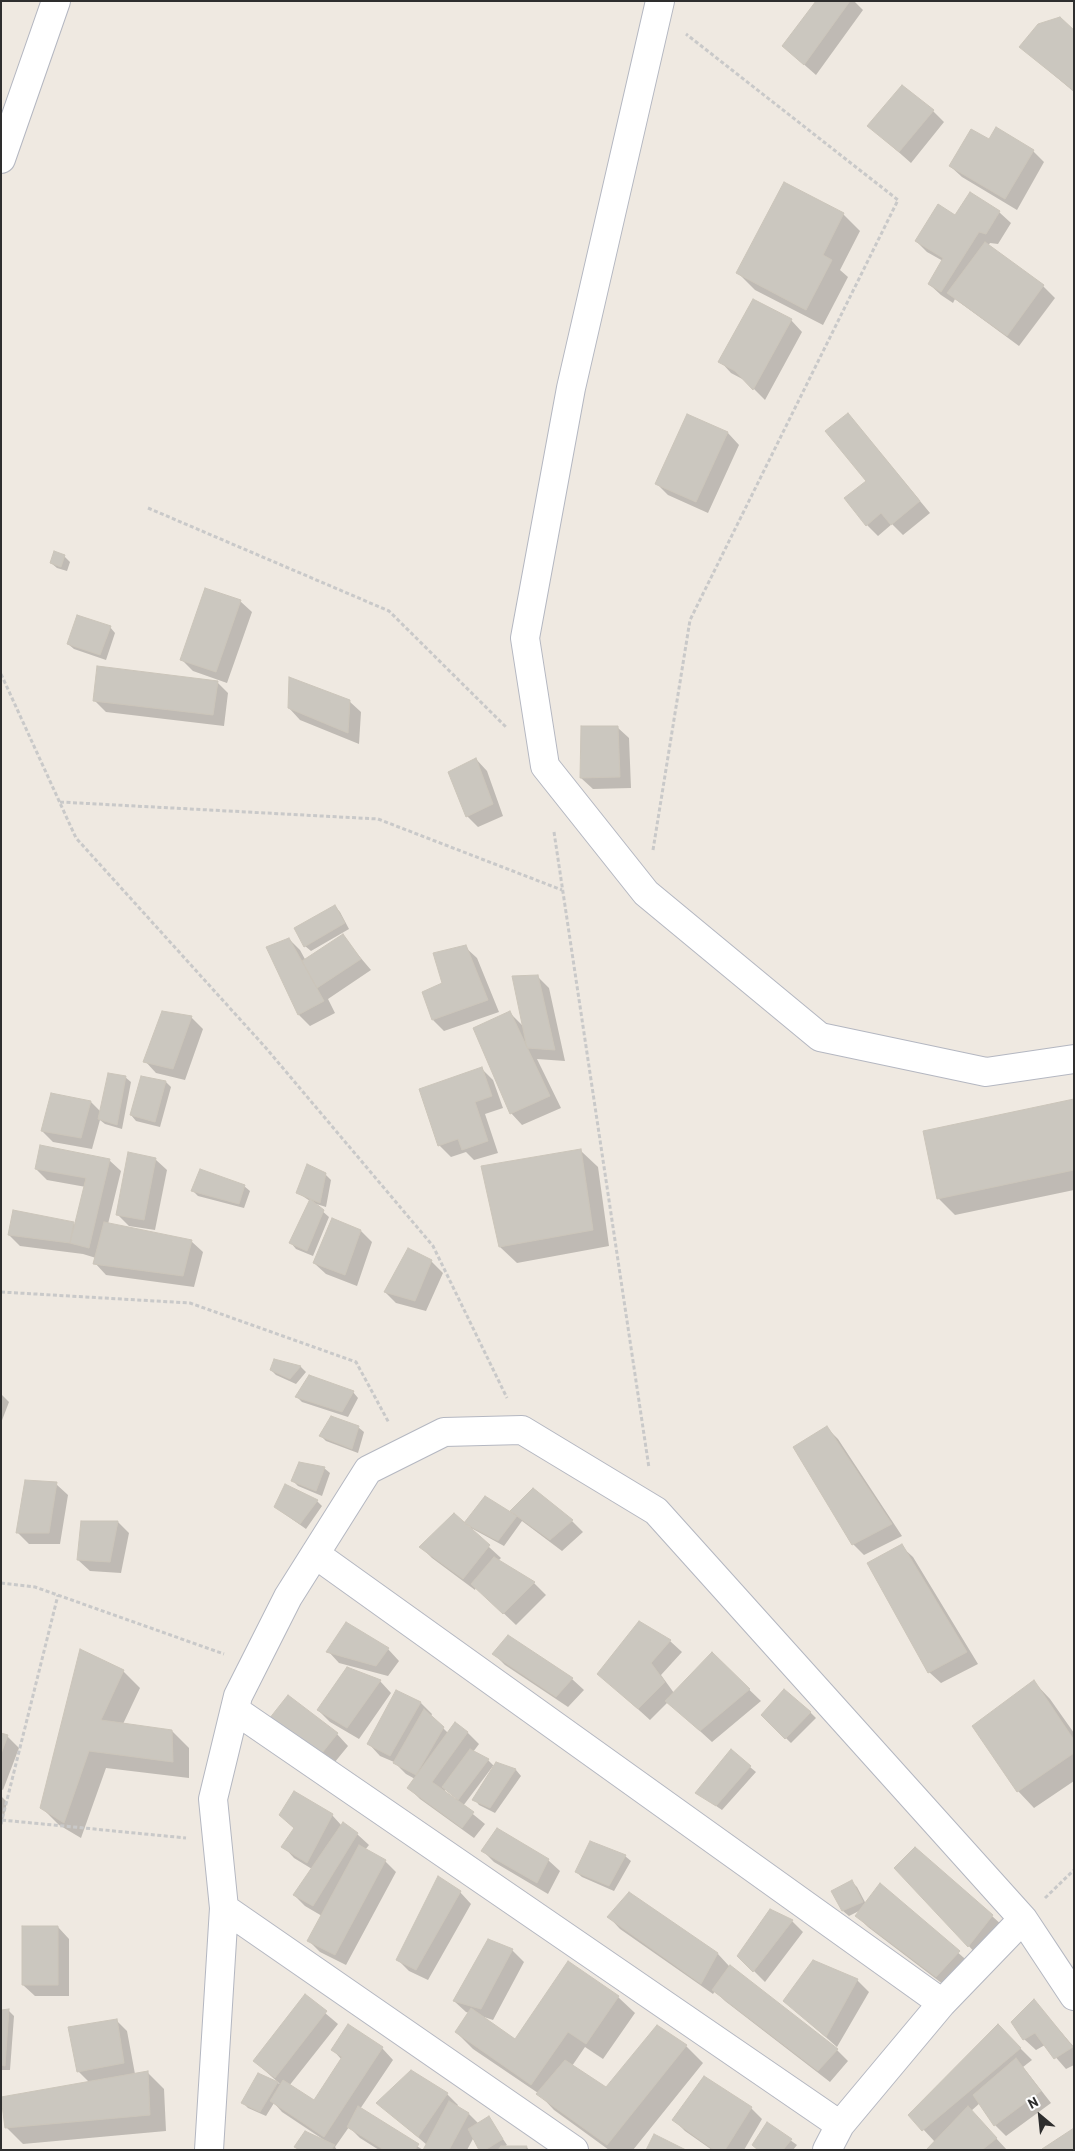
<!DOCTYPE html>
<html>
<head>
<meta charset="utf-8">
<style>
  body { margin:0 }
  #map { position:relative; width:1075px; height:2151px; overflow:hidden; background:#efe9e1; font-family:Barlow,sans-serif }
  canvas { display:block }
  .frame { position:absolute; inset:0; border:2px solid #2e2e2e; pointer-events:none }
  .north { position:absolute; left:1015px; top:2091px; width:50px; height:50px; -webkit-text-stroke:4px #fff; paint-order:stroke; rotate:332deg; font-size:14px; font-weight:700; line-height:20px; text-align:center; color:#2e2e2e }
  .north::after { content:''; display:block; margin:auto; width:18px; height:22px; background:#2e2e2e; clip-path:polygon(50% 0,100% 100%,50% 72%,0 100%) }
</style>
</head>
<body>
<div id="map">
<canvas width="1075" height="2151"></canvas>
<div class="frame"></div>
<div class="north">N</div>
</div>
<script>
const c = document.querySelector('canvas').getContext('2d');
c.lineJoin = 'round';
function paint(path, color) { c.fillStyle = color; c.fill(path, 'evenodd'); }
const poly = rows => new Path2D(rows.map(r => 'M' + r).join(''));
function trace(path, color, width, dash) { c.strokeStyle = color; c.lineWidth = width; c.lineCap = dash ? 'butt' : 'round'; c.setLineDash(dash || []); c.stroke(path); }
paint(poly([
  [818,1,854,1,863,10,816,75,783,46],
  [1074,32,1074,92,1021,47],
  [933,111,944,122,911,163,869,126],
  [990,141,1033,151,1044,162,1017,210,962,177,950,166],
  [784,184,843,214,860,231,840,270,848,277,823,325,755,290,738,273],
  [999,212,1011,223,998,244,990,243,988,246,1043,286,1055,298,1019,346,955,299,953,303,941,295,929,284,943,261,927,252,916,241],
  [791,320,802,332,765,400,746,381,731,373,720,361],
  [848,414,930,513,903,535,892,524,878,536,867,525,867,481],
  [687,415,728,433,739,445,708,513,668,495,656,483],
  [64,556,70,562,67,571,57,568,51,563],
  [240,601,252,612,227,683,193,671,181,659],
  [110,627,115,633,106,660,74,649,68,644],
  [217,682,228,693,224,726,106,712,95,701],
  [349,701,361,712,359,744,300,720,289,708],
  [617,727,629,738,631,788,593,789,581,778],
  [476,759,487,771,503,816,478,827,467,816],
  [335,906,340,912,349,929,311,951,305,946],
  [342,936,371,970,328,999,335,1013,310,1026,299,1015,268,948,289,939,300,950,306,961],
  [465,947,477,958,499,1012,444,1031,433,1020,443,984],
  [537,976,549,988,565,1061,537,1059,561,1108,522,1125,511,1113,510,1013,524,1027],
  [191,1017,203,1029,185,1080,156,1073,145,1061],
  [482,1069,493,1080,503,1108,485,1114,498,1153,474,1160,466,1152,451,1157,439,1145],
  [125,1077,131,1082,122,1129,105,1124,100,1120,92,1149,53,1142,42,1131,52,1094,91,1102,101,1112],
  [142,1077,166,1082,171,1087,160,1127,136,1121,131,1115],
  [1074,1100,1074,1190,955,1215,938,1198],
  [581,1151,598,1167,609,1246,517,1263,500,1247],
  [155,1159,167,1170,155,1230,129,1226,118,1215],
  [109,1160,121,1171,108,1224,191,1241,203,1252,194,1287,106,1275,95,1263,96,1258,83,1254,20,1246,9,1235,73,1224,76,1226,86,1187,47,1180,36,1169],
  [325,1174,331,1180,326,1207,313,1203,329,1217,313,1256,296,1249,291,1243,310,1201,298,1193],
  [244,1186,250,1191,244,1208,198,1196,193,1191],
  [333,1220,361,1231,372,1242,357,1286,326,1274,314,1263],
  [408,1250,432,1262,443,1273,426,1311,396,1303,385,1292],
  [275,1360,301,1367,306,1372,296,1384,276,1375,271,1370],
  [353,1392,358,1398,348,1417,302,1402,296,1396],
  [1,1394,9,1402,1,1423],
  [358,1427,364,1432,358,1453,326,1441,320,1435],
  [827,1428,838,1439,902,1536,864,1555,853,1544],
  [324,1468,330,1473,322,1496,298,1486,293,1481],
  [56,1484,68,1495,60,1544,29,1544,17,1532],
  [285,1486,317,1501,322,1506,306,1529,275,1507],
  [485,1498,517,1517,512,1511,572,1521,583,1532,562,1551,522,1521,504,1546,471,1528,466,1522],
  [454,1515,501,1558,498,1561,534,1583,546,1595,516,1625,476,1587,475,1590,432,1558,421,1547],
  [118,1522,129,1533,121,1573,90,1571,78,1560],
  [901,1546,913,1557,978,1664,941,1683,929,1672],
  [346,1623,388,1649,399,1661,388,1676,339,1663,328,1651],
  [639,1623,670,1641,682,1652,661,1675,674,1693,712,1654,761,1701,712,1742,668,1702,650,1720,599,1674],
  [509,1636,572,1679,584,1690,568,1707,505,1665,494,1654],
  [123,1671,140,1688,123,1724,172,1731,189,1748,189,1778,106,1768,81,1838,59,1825,42,1808],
  [380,1681,391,1693,359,1739,330,1722,318,1710],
  [1034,1682,1050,1699,1074,1733,1074,1781,1034,1808,1018,1791],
  [397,1692,421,1703,432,1714,431,1716,448,1733,455,1724,468,1733,479,1744,473,1752,488,1760,495,1767,497,1764,516,1770,521,1776,495,1813,479,1805,474,1799,495,1767,493,1766,463,1806,485,1824,474,1838,420,1799,409,1788,415,1779,406,1774,394,1762,380,1756,369,1744],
  [446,1789,456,1798,455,1800,444,1792],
  [810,1712,816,1718,791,1743,762,1715],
  [282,1730,337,1734,348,1746,330,1768],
  [1,1734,7,1736,19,1748,3,1790,1,1789],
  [750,1767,756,1772,722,1810,697,1793],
  [1,1796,7,1802,1,1830],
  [280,1815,332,1815,342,1826,357,1834,369,1845,365,1850,385,1861,396,1872,346,1965,320,1952,309,1941,322,1916,305,1906,294,1895,312,1869,294,1858,283,1846,299,1833],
  [483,1851,548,1860,560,1871,548,1894,494,1862],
  [625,1856,631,1861,614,1891,582,1877,576,1872],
  [896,1868,992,1916,1004,1927,980,1958],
  [852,1882,857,1887,866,1904,880,1885,971,1964,948,1988,868,1927,857,1916,861,1910,849,1916,843,1911,833,1892],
  [460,1892,471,1904,428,1980,409,1971,398,1960],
  [629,1894,718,1954,729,1966,837,2050,848,2061,830,2082,725,2001,715,1991,713,1994,620,1929,609,1917],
  [792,1921,803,1932,765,1982,750,1967],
  [58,1927,69,1939,69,1996,35,1996,23,1985],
  [489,1941,512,1950,524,1962,493,2020,481,2016,515,2040,618,1997,635,2013,603,2059,585,2047,572,2066,606,2089,657,2026,686,2046,703,2063,633,2150,609,2150,554,2110,538,2093,473,2049,456,2032,469,2013,466,2012,454,2001],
  [814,1962,857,1980,869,1992,837,2047,785,2001],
  [305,1996,338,2024,289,2086,314,2102,342,2060,332,2049,382,2048,393,2060,360,2109,423,2150,379,2150,360,2138,349,2127,335,2147,337,2150,298,2150,296,2147,324,2140,282,2112,274,2103,266,2116,248,2108,243,2103,258,2074,280,2084,254,2061],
  [1034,2001,1074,2047,1074,2065,1066,2069,1045,2045,1036,2050,1024,2039],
  [8,2010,14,2016,10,2070,1,2070,1,2011],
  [116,2020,127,2031,135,2074,147,2072,164,2089,166,2131,23,2144,6,2127,1,2098,89,2082,78,2071],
  [998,2026,1032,2060,1023,2067,1051,2103,1006,2136,995,2125,980,2103,971,2111,1007,2150,927,2150,935,2142,910,2115],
  [447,2094,458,2105,457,2107,469,2114,479,2124,489,2118,507,2145,504,2147,527,2147,529,2150,480,2150,474,2137,467,2150,425,2150,427,2145,378,2103],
  [751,2108,762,2119,744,2150,712,2150,685,2131,674,2120],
  [768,2124,797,2145,793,2150,758,2150]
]), '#0003');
const building = poly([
  [816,1,850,1,804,65,782,46,816,1],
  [1060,17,1074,30,1074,91,1019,47,1038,24,1060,17],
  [902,85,934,110,899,152,867,126,902,85],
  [996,127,1034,150,1005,199,949,166,971,129,989,139,996,127],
  [784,182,844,213,823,255,832,260,806,310,736,273,784,182],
  [970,192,1000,211,986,234,979,232,941,292,928,284,943,258,915,241,938,204,955,215,970,192],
  [985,242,1044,285,1007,336,947,293,985,242],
  [753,299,792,319,753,390,735,371,718,362,753,299],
  [848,413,920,501,891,525,881,513,866,526,844,498,866,481,825,431,848,413],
  [687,414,728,432,696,502,655,484,687,414],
  [54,551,65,555,61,567,50,563,54,551],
  [205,588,241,600,216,672,180,660,205,588],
  [77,615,111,626,100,655,67,644,77,615],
  [97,666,218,681,213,715,93,701,97,666],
  [289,677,350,700,348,733,288,708,289,677],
  [581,726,618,726,620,777,580,778,581,726],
  [476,758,493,804,466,817,448,772,476,758],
  [335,905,345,923,304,947,294,928,335,905],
  [343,934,361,959,317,988,302,961,343,934],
  [289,938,324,1001,298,1015,266,947,289,938],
  [466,945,488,1000,432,1020,422,992,442,983,433,953,466,945],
  [538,975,555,1050,527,1048,512,976,538,975],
  [162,1011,192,1016,173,1069,143,1062,162,1011],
  [510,1011,550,1096,510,1114,473,1028,510,1011],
  [482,1067,492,1096,475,1102,488,1141,462,1150,458,1139,438,1146,419,1089,482,1067],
  [108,1073,126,1076,117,1125,98,1119,108,1073],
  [141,1076,166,1081,155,1122,130,1115,141,1076],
  [51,1093,91,1101,81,1138,41,1131,51,1093],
  [1074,1099,1074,1170,937,1199,923,1131,1074,1099],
  [40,1145,110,1159,89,1248,70,1243,86,1178,35,1169,40,1145],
  [581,1149,593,1230,499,1247,481,1166,581,1149],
  [128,1152,156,1158,144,1220,116,1215,128,1152],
  [307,1164,326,1173,320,1203,296,1193,307,1164],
  [200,1169,245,1185,239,1204,191,1191,200,1169],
  [310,1199,324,1210,307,1251,289,1243,310,1199],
  [13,1210,74,1222,70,1243,8,1235,13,1210],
  [332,1218,361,1230,345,1275,313,1263,332,1218],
  [104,1222,192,1240,183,1276,93,1264,104,1222],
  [408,1248,432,1260,415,1301,384,1292,408,1248],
  [274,1359,301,1366,290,1379,270,1370,274,1359],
  [309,1375,354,1391,342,1412,295,1397,309,1375],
  [331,1416,359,1426,352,1449,319,1436,331,1416],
  [827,1426,892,1524,852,1545,793,1447,827,1426],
  [299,1462,325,1467,316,1491,291,1481,299,1462],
  [25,1480,57,1482,49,1533,16,1533,25,1480],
  [285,1484,318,1500,300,1524,274,1507,285,1484],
  [533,1488,573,1520,550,1540,510,1511,533,1488],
  [485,1496,517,1516,498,1541,464,1523,485,1496],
  [454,1513,490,1545,463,1579,419,1547,454,1513],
  [81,1521,118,1521,110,1562,77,1560,81,1521],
  [902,1544,967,1652,928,1673,867,1563,902,1544],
  [494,1557,535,1582,503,1614,471,1584,494,1557],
  [639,1621,671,1640,651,1663,665,1682,638,1709,597,1674,639,1621],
  [346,1622,389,1648,376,1666,326,1652,346,1622],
  [508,1635,573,1678,556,1697,492,1654,508,1635],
  [80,1649,124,1670,101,1720,172,1730,173,1762,89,1751,64,1823,40,1808,80,1649],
  [712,1652,750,1689,700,1731,665,1701,712,1652],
  [347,1667,381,1680,347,1728,317,1710,347,1667],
  [1034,1680,1074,1740,1074,1753,1017,1792,972,1726,1034,1680],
  [784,1689,811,1712,785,1739,761,1715,784,1689],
  [396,1690,421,1702,390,1756,367,1744,396,1690],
  [288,1695,338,1733,318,1758,269,1719,288,1695],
  [424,1709,444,1727,416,1775,393,1763,424,1709],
  [455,1722,468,1732,432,1782,474,1812,462,1828,407,1788,455,1722],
  [1,1733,8,1735,1,1754,1,1733],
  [470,1749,489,1759,458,1800,442,1787,470,1749],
  [731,1749,751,1766,716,1806,695,1793,731,1749],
  [496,1762,516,1769,490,1808,472,1800,496,1762],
  [294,1791,333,1814,307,1863,281,1847,294,1828,279,1815,294,1791],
  [343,1822,358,1833,313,1906,293,1895,343,1822],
  [497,1828,549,1859,537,1883,481,1851,497,1828],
  [590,1841,626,1855,609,1886,575,1872,590,1841],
  [359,1845,386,1860,335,1955,307,1941,359,1845],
  [915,1847,993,1915,968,1947,894,1868,915,1847],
  [438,1876,461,1891,416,1970,396,1960,438,1876],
  [852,1880,863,1902,842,1911,831,1891,852,1880],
  [880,1883,960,1951,936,1977,855,1916,880,1883],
  [629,1892,718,1953,701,1984,607,1917,629,1892],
  [770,1909,793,1920,753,1972,737,1956,770,1909],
  [22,1926,58,1926,58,1985,22,1985,22,1926],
  [488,1939,513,1949,481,2009,453,2001,488,1939],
  [813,1960,858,1979,826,2037,783,2001,813,1960],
  [568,1961,619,1996,586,2044,568,2032,531,2085,455,2032,471,2008,515,2039,568,1961],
  [730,1965,838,2049,818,2071,712,1990,730,1965],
  [305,1994,327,2011,275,2078,253,2061,305,1994],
  [1034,1999,1073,2047,1054,2059,1035,2033,1023,2040,1011,2022,1034,1999],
  [9,2009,5,2066,1,2065,1,2010,9,2009],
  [117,2019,124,2063,77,2072,68,2027,117,2019],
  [348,2024,383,2047,324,2137,270,2101,283,2080,314,2100,342,2057,331,2050,348,2024],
  [998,2024,1021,2048,922,2131,908,2115,998,2024],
  [657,2025,687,2045,607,2145,536,2094,565,2060,606,2087,657,2025],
  [1016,2058,1041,2091,994,2126,973,2095,1016,2058],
  [411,2070,448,2093,418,2137,376,2103,411,2070],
  [148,2071,150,2115,5,2128,1,2097,148,2071],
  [258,2073,278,2082,260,2112,241,2103,258,2073],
  [704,2076,752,2107,725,2150,714,2150,672,2120,704,2076],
  [449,2101,469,2113,449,2150,423,2150,449,2101],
  [358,2106,419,2144,415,2150,384,2150,347,2127,358,2106],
  [968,2106,997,2138,982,2150,926,2150,968,2106],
  [489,2116,503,2139,485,2150,479,2150,468,2129,489,2116],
  [767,2122,792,2139,783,2150,758,2150,752,2145,767,2122],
  [1074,2128,1074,2150,1042,2149,1074,2128],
  [305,2131,335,2145,331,2150,300,2150,294,2147,305,2131],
  [654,2134,686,2150,646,2150,654,2134],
  [501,2146,527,2146,525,2150,498,2150,501,2146]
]);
paint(building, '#cbc7bf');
trace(building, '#cbc5ba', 1);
const minor = poly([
  [660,1,571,388,525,638,545,766,646,893,820,1037,986,1072,1074,1059],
  [315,1554,942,2003],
  [235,1710,840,2125],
  [224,1908,574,2150],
  [209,2150,224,1908,213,1799,238,1696,288,1597,368,1470,444,1432,522,1430,656,1511,1023,1919,1074,1996],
  [827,2150,840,2125,942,2003,1023,1919]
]);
const tertiary = poly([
  [1,159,56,1]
]);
trace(minor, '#b4b7c1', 30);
trace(tertiary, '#b4b7c1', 30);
trace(poly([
  [148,508,389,611,506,727],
  [1,674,76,838,266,1048,433,1246,507,1398],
  [60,802,378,819,562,890],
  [554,832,649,1468],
  [653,850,690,620,898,200,686,34],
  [1,1292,190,1303,356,1362,389,1423],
  [1,1583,35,1587,224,1654],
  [2,1820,186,1838],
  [1,1824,58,1595],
  [1045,1898,1074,1870]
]), '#c9c9c9', 3, [4, 2.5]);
trace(minor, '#fff', 28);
trace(tertiary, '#fff', 28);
</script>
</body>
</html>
